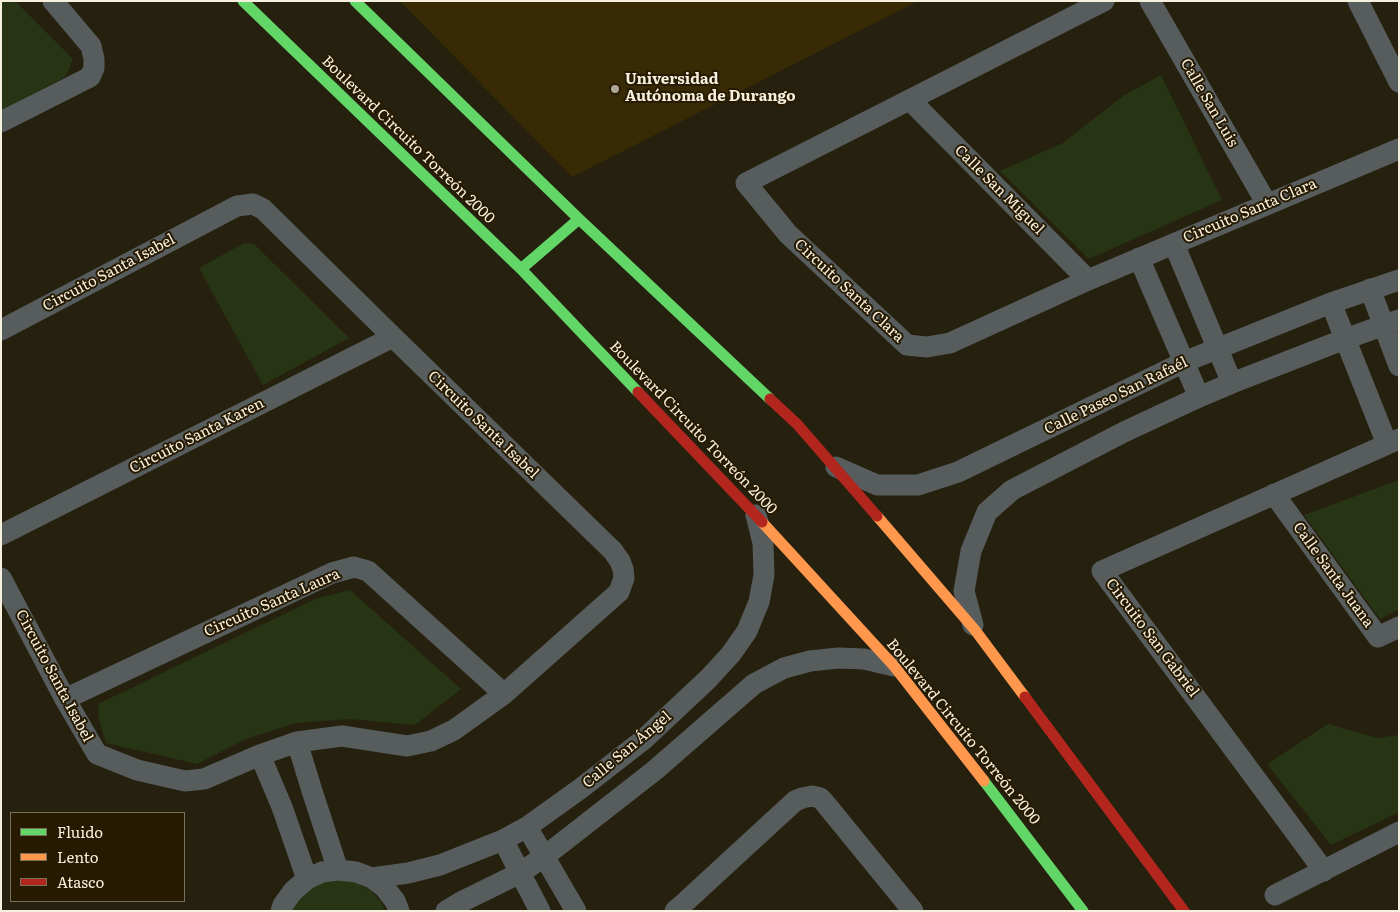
<!DOCTYPE html>
<html>
<head>
<meta charset="utf-8">
<style>
  body { margin:0 }
  #map { position:relative; width:1400px; height:912px; overflow:hidden; background:#26200f; font-family:Literata,serif }
  canvas { display:block }
  .frame { position:absolute; inset:0; border:2px solid #f8f0df; pointer-events:none }
  .legend { position:absolute; left:10px; top:812px; width:175px; height:90px; box-sizing:border-box; background:#261a00; border:1px solid #7a7059; margin:0; padding:6px 9px; list-style:none; font-size:15px; color:#f8f0df }
  .legend li { display:flex; align-items:center; gap:10px; height:25px }
  .legend b { width:25px; border:1px solid #7a7059 }
</style>
</head>
<body>
<div id="map">
<canvas width="1400" height="912"></canvas>
<div class="frame"></div>
<ul class="legend">
<li><b style="height:6px;background:#63d668"></b>Fluido</li>
<li><b style="height:6px;background:#ff974d"></b>Lento</li>
<li><b style="height:6px;background:#b3261e"></b>Atasco</li>
</ul>
</div>
<script>
const c = document.querySelector('canvas').getContext('2d');
c.lineJoin = 'round';
function paint(path, color) { c.fillStyle = color; c.fill(path, 'evenodd'); }
const poly = rows => new Path2D(rows.map(r => 'M' + r).join(''));
function trace(path, color, width, dash) { c.strokeStyle = color; c.lineWidth = width; c.lineCap = dash ? 'butt' : 'round'; c.setLineDash(dash || []); c.stroke(path); }
function label(font, color, halo, rows, align = 'center') {
  c.font = font + ' Literata,serif'; c.lineWidth = 4; c.setLineDash([]); c.textBaseline = 'middle'; c.strokeStyle = halo; c.fillStyle = color; for (const [text, x, y, turn = 0] of rows) {
    c.save(); c.translate(x, y); c.rotate((+turn || 0) * Math.PI / 180); c.textAlign = isNaN(turn) ? turn : align; if (halo) c.strokeText(text, 0, 0); c.fillText(text, 0, 0); c.restore();
  }
}
paint(poly([
  [400,1,918,1,572,177]
]), '#382a05');
paint(poly([
  [1,1,15,1,73,59,66,76,1,111],
  [1161,75,1222,200,1089,259,1000,171,1063,143,1123,96],
  [244,243,254,244,349,338,263,385,199,268],
  [1399,480,1399,609,1380,619,1304,515],
  [350,590,461,689,415,725,349,719,296,723,246,739,197,764,106,743,99,720,98,704,315,599],
  [1328,724,1377,738,1399,735,1399,812,1331,845,1267,764],
  [331,880,344,880,357,883,369,889,379,899,386,911,291,911,298,900,307,891,318,884]
]), '#273515');
trace(poly([
  [1104,1,746,183,788,234,907,345,927,347,950,343,1088,280,1399,149],
  [1150,1,1267,204],
  [1358,1,1399,82],
  [910,100,1088,280],
  [1,122,90,77,94,68,94,59,91,46,53,1],
  [1174,244,1232,383],
  [1139,258,1199,397],
  [1370,289,1399,366],
  [1331,303,1387,444],
  [1,330,237,206,253,204,263,209,393,337,613,551,620,561,623,569,624,578,619,592,504,694,454,730,431,741,407,746,342,736,297,742,260,755,204,779,185,781,137,770,97,754,65,699,1,578],
  [836,467,877,485,918,485,958,472,1184,362,1331,303,1399,280],
  [1274,494,1378,637,1399,627],
  [1,535,393,337],
  [973,625,964,591,971,551,987,512,1012,490,1124,432,1199,397,1232,383,1345,339,1399,320],
  [65,699,332,573,354,567,368,571,504,694],
  [297,742,313,794,338,870],
  [260,755,282,807,307,879],
  [527,827,576,911],
  [503,840,540,911],
  [1324,871,1102,571,1399,439],
  [372,878,408,873,440,865,503,840,527,827,580,789,643,740,708,679,731,654,747,631,759,602,764,575,763,543,756,515],
  [1275,895,1399,832],
  [281,911,283,905,293,891,307,879,322,872,338,870,356,872,372,878,385,888,395,901,399,911],
  [446,911,461,902,520,873,545,856,654,771,754,684,784,668,810,661,838,658,864,659,894,666],
  [675,911,682,905,795,801,802,798,812,796,820,798,824,802,913,911]
]), '#575c5d', 21);
trace(poly([
  [243,1,521,269,638,392],
  [355,1,579,219,770,399],
  [521,269,579,219],
  [984,781,1083,911]
]), '#63d668', 11);
trace(poly([
  [877,516,975,630,1025,697],
  [762,522,894,666,984,781]
]), '#ff974d', 11);
trace(poly([
  [638,392,762,522],
  [770,399,797,424,877,516],
  [1025,697,1184,911]
]), '#b3261e', 11);
for (const [x, y, r, color] of [
  [615,89,5,"#aea796"]
]) { const dot = new Path2D(); dot.arc(x, y, r, 0, 2 * Math.PI); c.fillStyle = color; c.fill(dot); trace(dot, '#261a00', 2); }
label('bold 15px', '#f8f0df', '#261a00', [
  ["Universidad",625,80],
  ["Autónoma de Durango",625,97]
], 'left');
label('15px', '#f8f0df', '#261a00', [
  ["Calle San Luis",1209,103,60],
  ["Boulevard Circuito Torreón 2000",408,140,44],
  ["Calle San Miguel",999,190,45],
  ["Circuito Santa Clara",1250,211,-23],
  ["Circuito Santa Isabel",109,273,-28],
  ["Circuito Santa Clara",849,291,43],
  ["Calle Paseo San Rafaél",1116,396,-26],
  ["Circuito Santa Isabel",483,425,44],
  ["Boulevard Circuito Torreón 2000",693,428,46],
  ["Circuito Santa Karen",197,436,-27],
  ["Calle Santa Juana",1333,575,54],
  ["Circuito Santa Laura",272,603,-24],
  ["Circuito San Gabriel",1152,638,53],
  ["Circuito Santa Isabel",54,676,62],
  ["Boulevard Circuito Torreón 2000",963,732,51],
  ["Calle San Ángel",627,750,-40]
]);
</script>
</body>
</html>
